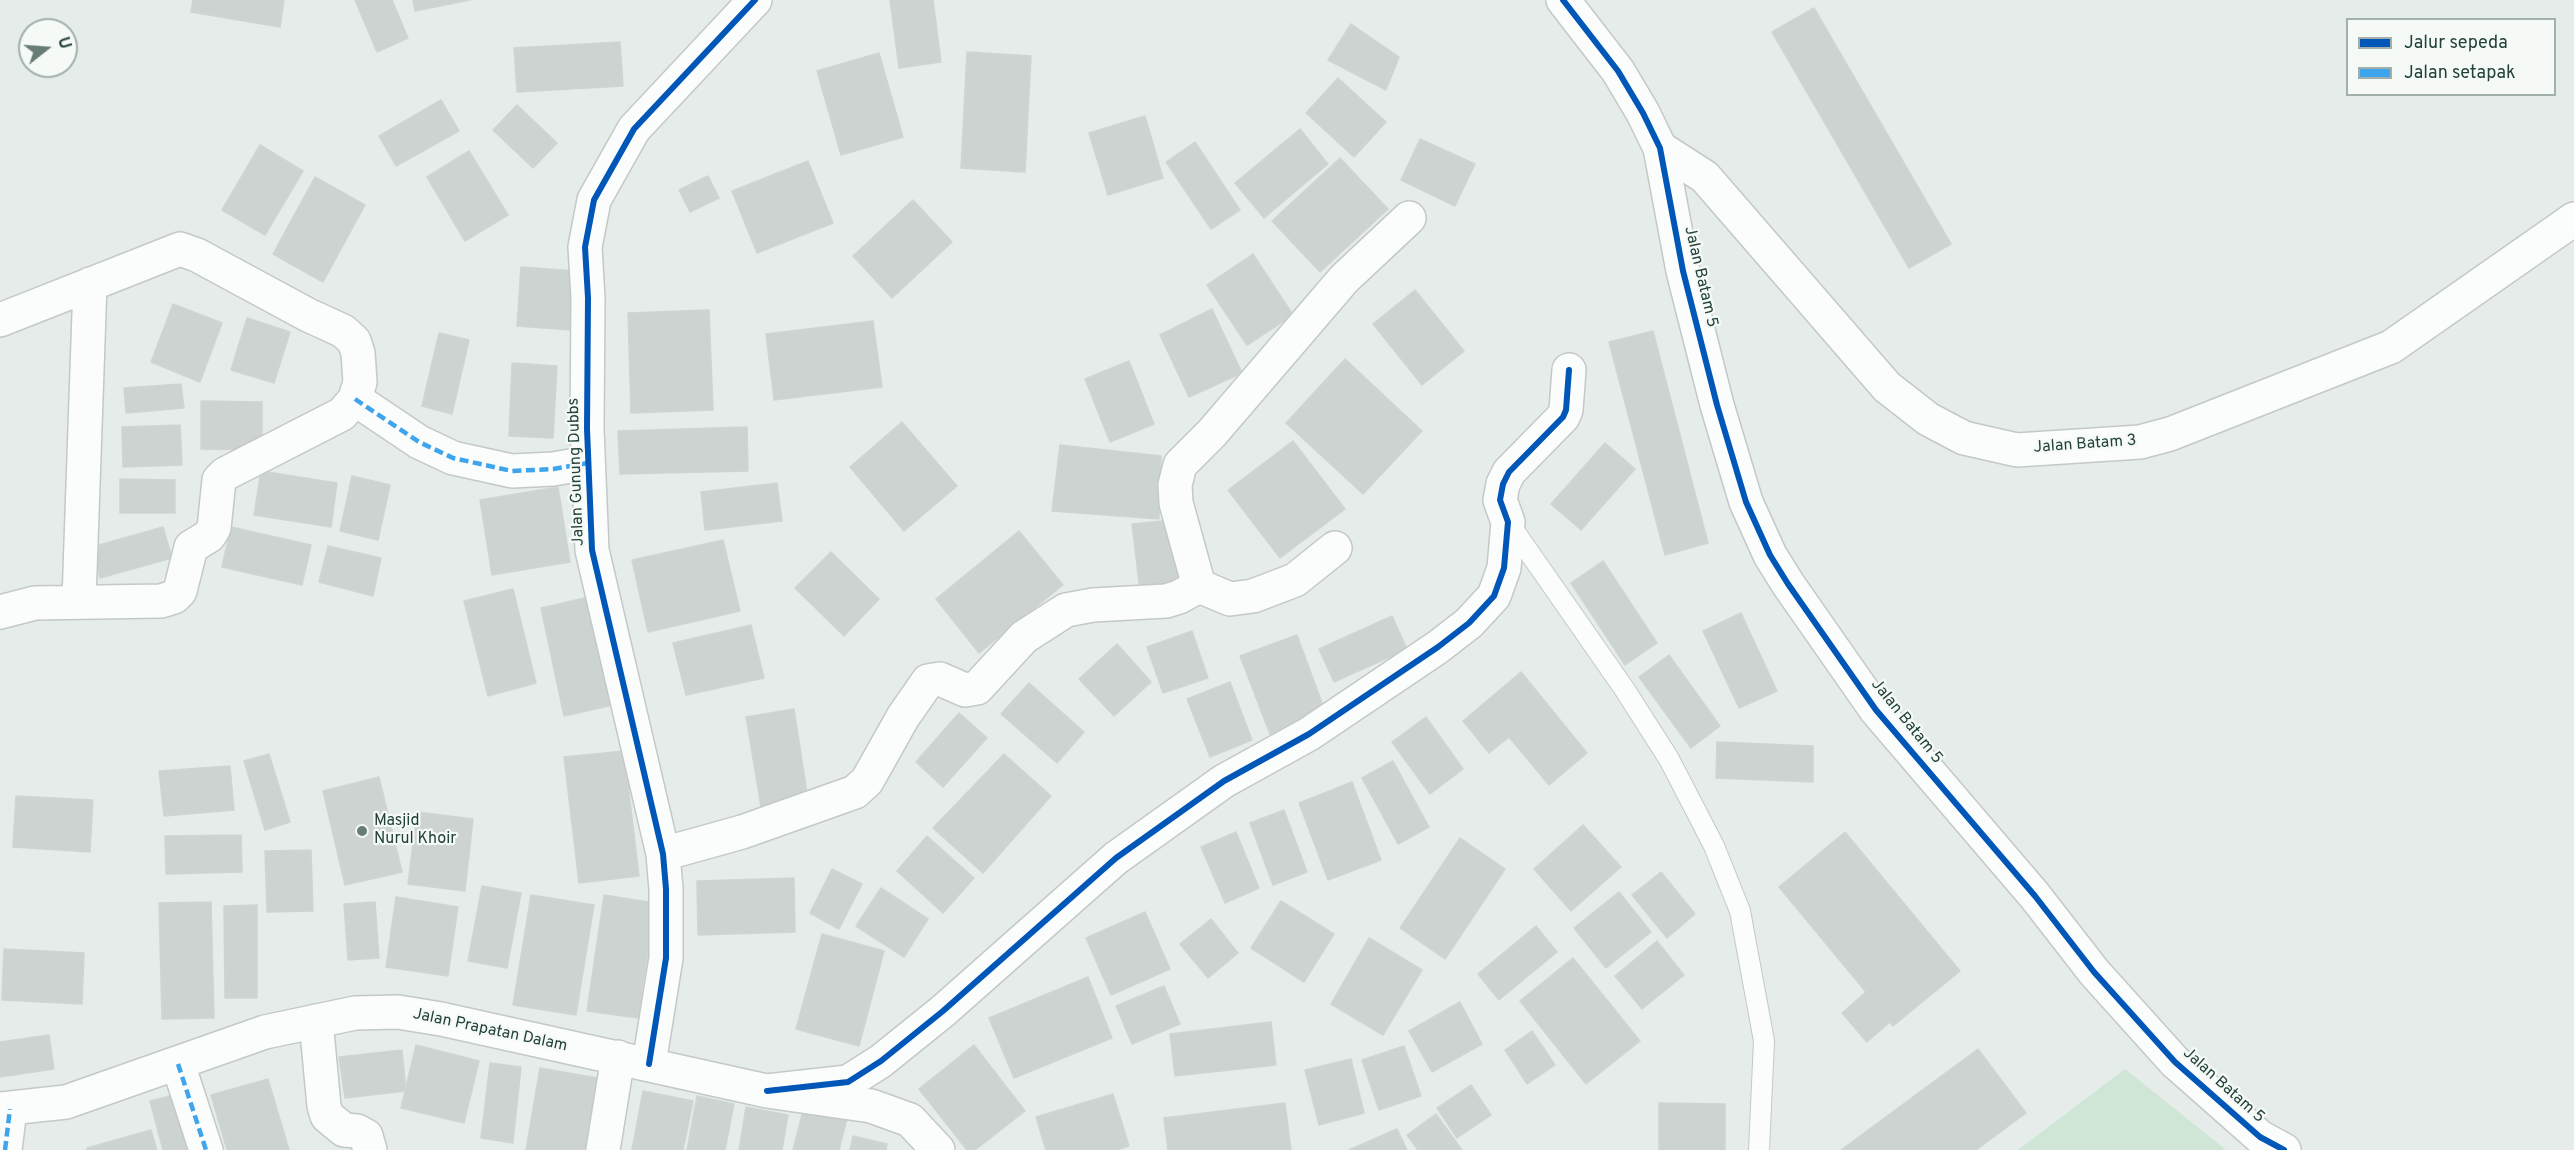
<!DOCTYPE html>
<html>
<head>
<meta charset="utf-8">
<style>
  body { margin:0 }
  #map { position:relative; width:2574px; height:1150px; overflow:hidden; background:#e6ece9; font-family:Overpass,sans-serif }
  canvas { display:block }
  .legend { position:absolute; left:2346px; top:18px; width:210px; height:78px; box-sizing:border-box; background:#f5faf7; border:2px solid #a1b0ab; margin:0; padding:8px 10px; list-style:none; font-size:18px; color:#224138 }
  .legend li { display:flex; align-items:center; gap:12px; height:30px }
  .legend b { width:30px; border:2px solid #a1b0ab }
  .north { position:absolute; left:18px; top:18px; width:60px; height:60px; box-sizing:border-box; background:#f5faf7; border:2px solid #a1b0ab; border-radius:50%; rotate:73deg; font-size:16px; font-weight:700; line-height:24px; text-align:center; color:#224138 }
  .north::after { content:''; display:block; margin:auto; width:21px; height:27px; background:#677d76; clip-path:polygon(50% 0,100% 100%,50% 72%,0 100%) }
</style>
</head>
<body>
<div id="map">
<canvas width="2574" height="1150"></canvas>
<ul class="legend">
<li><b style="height:8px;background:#0057b8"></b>Jalur sepeda</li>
<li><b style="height:8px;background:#3ea4ec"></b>Jalan setapak</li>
</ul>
<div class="north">U</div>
</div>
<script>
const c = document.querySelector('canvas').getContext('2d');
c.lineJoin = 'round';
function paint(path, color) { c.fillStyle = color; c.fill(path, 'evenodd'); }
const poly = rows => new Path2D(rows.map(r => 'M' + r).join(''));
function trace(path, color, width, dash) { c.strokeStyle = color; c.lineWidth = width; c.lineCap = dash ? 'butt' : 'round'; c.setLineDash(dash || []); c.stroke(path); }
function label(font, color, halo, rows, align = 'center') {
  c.font = font + ' Overpass,sans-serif'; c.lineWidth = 4.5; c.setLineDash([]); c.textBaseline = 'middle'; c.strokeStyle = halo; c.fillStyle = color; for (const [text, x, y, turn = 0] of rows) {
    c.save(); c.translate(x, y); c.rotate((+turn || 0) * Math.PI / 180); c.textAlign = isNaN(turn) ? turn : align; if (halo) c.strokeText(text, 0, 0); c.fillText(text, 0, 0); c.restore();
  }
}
paint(poly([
  [2125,1069,2226,1150,2018,1150]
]), '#cfe5d5');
const building = poly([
  [193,0,284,0,280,27,191,12,193,0],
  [355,0,392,0,408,38,377,52,355,0],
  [413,0,470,0,415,11,413,0],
  [890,0,933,0,941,62,899,68,890,0],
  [1814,8,1951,244,1909,268,1772,32,1814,8],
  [1351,24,1399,57,1386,90,1328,60,1351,24],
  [620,42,623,86,517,92,514,48,620,42],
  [967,52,1031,56,1025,172,961,168,967,52],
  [879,53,903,137,841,155,817,71,879,53],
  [1338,78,1386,122,1354,157,1306,113,1338,78],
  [441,100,459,131,396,166,379,136,441,100],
  [517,105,557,143,533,168,493,130,517,105],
  [1145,116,1163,178,1108,195,1089,133,1145,116],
  [1300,129,1328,164,1264,218,1235,183,1300,129],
  [1420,139,1475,164,1455,206,1401,180,1420,139],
  [1195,142,1240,210,1211,229,1166,162,1195,142],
  [260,145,303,171,265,235,222,210,260,145],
  [469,151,508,215,465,241,427,177,469,151],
  [1340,158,1388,209,1320,272,1272,221,1340,158],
  [808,161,833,223,757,253,732,191,808,161],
  [708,176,719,198,690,212,679,190,708,176],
  [315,177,365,205,323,282,273,254,315,177],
  [913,200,952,242,892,298,853,256,913,200],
  [1253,254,1293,315,1247,345,1207,285,1253,254],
  [521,267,575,271,570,330,517,326,521,267],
  [1415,290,1464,351,1422,385,1373,324,1415,290],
  [173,304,222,323,200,382,151,362,173,304],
  [1212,309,1242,373,1189,397,1160,335,1212,309],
  [709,310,713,410,631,413,628,313,709,310],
  [247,318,290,332,274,383,231,370,247,318],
  [873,321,882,387,774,400,766,334,873,321],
  [1653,331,1708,543,1665,555,1609,342,1653,331],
  [439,333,469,340,452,414,422,406,439,333],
  [1345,359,1422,431,1363,494,1286,423,1345,359],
  [1129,361,1154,424,1110,442,1085,379,1129,361],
  [512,363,557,366,553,438,509,436,512,363],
  [181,384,184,408,126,413,124,388,181,384],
  [201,401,262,402,262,450,201,449,201,401],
  [902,422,957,486,904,531,850,467,902,422],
  [180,425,182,465,123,467,122,427,180,425],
  [747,427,748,471,620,474,618,431,747,427],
  [1293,441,1345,509,1280,558,1228,490,1293,441],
  [1605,443,1635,469,1581,530,1551,504,1605,443],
  [1060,445,1161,456,1159,519,1052,511,1060,445],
  [261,471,337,483,331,527,254,515,261,471],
  [352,476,390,485,378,540,340,531,352,476],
  [120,479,175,480,175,513,120,513,120,479],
  [777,483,782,521,705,530,701,492,777,483],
  [558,487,570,562,492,575,480,500,558,487],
  [1172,520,1180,587,1140,591,1132,524,1172,520],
  [163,527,172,558,100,578,92,547,163,527],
  [231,527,311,545,302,585,222,567,231,527],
  [1019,531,1063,585,979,653,936,599,1019,531],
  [723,540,740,611,648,632,632,560,723,540],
  [328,546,381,558,373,596,319,582,328,546],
  [831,552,879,599,844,636,795,588,831,552],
  [1603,561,1657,643,1625,665,1571,583,1603,561],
  [513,589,536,683,488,696,464,601,513,589],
  [589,597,613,705,564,716,541,608,589,597],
  [1741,613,1777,691,1739,708,1703,631,1741,613],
  [1392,616,1407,649,1334,682,1319,649,1392,616],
  [751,625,764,678,686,695,673,643,751,625],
  [1192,631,1208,678,1163,693,1147,647,1192,631],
  [1297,635,1326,714,1270,734,1240,656,1297,635],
  [1117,644,1151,682,1114,716,1079,679,1117,644],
  [1669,655,1720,726,1691,748,1639,677,1669,655],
  [1521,672,1587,753,1549,785,1509,737,1489,753,1463,721,1521,672],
  [1230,682,1252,740,1210,757,1187,699,1230,682],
  [1029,683,1084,732,1057,763,1001,714,1029,683],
  [794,709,809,806,762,813,746,717,794,709],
  [959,713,987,738,943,787,916,762,959,713],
  [1426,717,1463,769,1430,794,1392,742,1426,717],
  [1717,742,1813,746,1813,782,1716,778,1717,742],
  [624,751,639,876,579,883,564,757,624,751],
  [269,754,290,822,265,830,244,761,269,754],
  [1004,754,1051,796,983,873,933,828,1004,754],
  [1393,761,1429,827,1398,844,1362,778,1393,761],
  [230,766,234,810,164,816,159,771,230,766],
  [379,777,402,872,345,885,323,791,379,777],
  [1352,782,1381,860,1328,880,1299,803,1352,782],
  [16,796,93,800,90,852,13,847,16,796],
  [1284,810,1307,872,1273,885,1250,823,1284,810],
  [417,812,473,819,465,891,408,884,417,812],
  [1583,825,1621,867,1571,911,1534,869,1583,825],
  [1236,832,1259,888,1225,903,1201,847,1236,832],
  [1845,832,1960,971,1893,1026,1890,1022,1867,1042,1842,1013,1866,992,1779,887,1845,832],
  [241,835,242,872,166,874,165,836,241,835],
  [927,836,974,878,943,913,897,871,927,836],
  [1460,838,1505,869,1445,959,1400,928,1460,838],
  [311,850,313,911,267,912,265,851,311,850],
  [832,869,862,884,839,929,810,913,832,869],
  [1661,872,1695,914,1667,938,1632,895,1661,872],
  [794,878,795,932,698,935,697,881,794,878],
  [482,886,521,893,507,968,468,961,482,886],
  [881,888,928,919,904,957,856,926,881,888],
  [1619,892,1651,932,1606,968,1574,928,1619,892],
  [531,895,594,905,576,1015,513,1005,531,895],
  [604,895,655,903,638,1018,587,1011,604,895],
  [396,897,458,907,448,976,386,967,396,897],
  [1281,901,1334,934,1304,982,1251,948,1281,901],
  [211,902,214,1018,162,1019,159,903,211,902],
  [375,902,379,958,348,960,344,904,375,902],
  [257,905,257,998,225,998,224,906,257,905],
  [1145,912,1170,969,1111,995,1086,938,1145,912],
  [1211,919,1238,953,1208,978,1180,944,1211,919],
  [1536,926,1557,952,1499,1000,1478,974,1536,926],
  [822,934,884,951,859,1046,796,1029,822,934],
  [1369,938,1422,970,1383,1035,1331,1004,1369,938],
  [1657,941,1684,975,1642,1009,1615,976,1657,941],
  [4,949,84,953,82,1004,2,1000,4,949],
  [1573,958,1640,1041,1586,1084,1520,1001,1573,958],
  [1088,977,1112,1038,1014,1078,989,1018,1088,977],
  [1164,986,1180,1024,1132,1044,1116,1006,1164,986],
  [1460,1002,1482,1044,1432,1072,1409,1031,1460,1002],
  [1271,1022,1276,1065,1175,1076,1170,1034,1271,1022],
  [1532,1031,1555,1065,1527,1084,1505,1050,1532,1031],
  [49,1035,54,1069,0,1077,0,1042,49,1035],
  [416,1045,479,1061,464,1123,401,1108,416,1045],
  [974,1045,1025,1111,975,1150,967,1150,919,1089,974,1045],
  [1404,1046,1421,1096,1379,1110,1362,1060,1404,1046],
  [1978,1049,2026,1113,1976,1150,1841,1150,1978,1049],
  [402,1050,406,1091,345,1098,339,1057,402,1050],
  [1351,1059,1364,1113,1319,1125,1305,1070,1351,1059],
  [490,1063,521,1067,513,1143,481,1138,490,1063],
  [540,1068,603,1079,591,1150,526,1150,540,1068],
  [268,1079,289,1150,227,1150,211,1095,268,1079],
  [1471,1085,1491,1115,1457,1138,1437,1108,1471,1085],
  [643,1091,693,1101,683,1150,632,1150,643,1091],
  [182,1093,197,1150,163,1150,150,1101,182,1093],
  [1113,1094,1129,1146,1117,1150,1046,1150,1036,1117,1113,1094],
  [697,1096,734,1104,725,1150,687,1150,697,1096],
  [1285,1103,1291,1150,1168,1150,1164,1118,1285,1103],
  [1659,1103,1725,1104,1725,1150,1659,1150,1659,1103],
  [746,1107,788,1115,782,1150,739,1150,746,1107],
  [804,1107,847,1119,839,1150,793,1150,804,1107],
  [1436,1114,1462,1150,1418,1150,1407,1135,1436,1114],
  [1397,1129,1407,1150,1349,1150,1397,1129],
  [151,1130,157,1150,87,1150,87,1148,151,1130],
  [853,1136,887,1144,886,1150,850,1150,853,1136]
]);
paint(building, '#cdd3d0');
trace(building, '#cfd5d2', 1.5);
const service = poly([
  [1508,522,1625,690,1669,759,1714,846,1740,911,1764,1041,1759,1150]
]);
const minor = poly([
  [1563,0,1618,71,1643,113,1660,148,1683,271,1717,405,1746,502,1770,555,1788,584,1876,710,2035,896,2094,972,2175,1062,2260,1137,2284,1150],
  [1660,148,1705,177,1887,387,1928,419,1964,438,2017,450,2140,442,2170,434,2391,347,2574,219],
  [0,320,180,249,197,255,308,315,343,331,354,341,358,353,360,382,355,399,342,414,225,474,219,480,214,528,209,536,191,547,180,591,174,597,161,601,35,603,0,612],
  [355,399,419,442,453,458,512,471,553,469,588,463],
  [1199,586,1176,503,1175,485,1180,465,1212,433,1344,279,1409,218],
  [79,600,90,284],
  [663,854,742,832,855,792,867,781,903,717,928,681,940,679,965,690,977,688,1024,637,1066,610,1093,605,1166,601,1179,597,1199,586,1230,599,1253,596,1295,580,1335,548],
  [316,1021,324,1106,327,1116,344,1130,357,1131,366,1136,370,1150],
  [178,1064,206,1150],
  [649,1064,666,958,666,889,663,854,592,550,587,429,588,298,585,247,594,200,634,129,755,0],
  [767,1091,848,1082,881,1061,943,1011,1116,858,1224,781,1309,734,1438,647,1469,623,1494,596,1504,568,1508,522,1500,500,1503,484,1509,472,1563,417,1566,410,1569,370],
  [0,1109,66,1102,265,1032,355,1013,398,1012,441,1019,767,1091,871,1106,910,1120,938,1150],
  [5,1150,10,1109],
  [603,1150,618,1057]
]);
trace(service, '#c3c9c6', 22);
trace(minor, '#c3c9c6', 36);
trace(service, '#fbfcfc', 20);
trace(minor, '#fbfcfc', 33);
trace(poly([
  [355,399,419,442,453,458,512,471,553,469,588,463],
  [178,1064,206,1150],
  [5,1150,10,1109]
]), '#3ea4ec', 4.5, [9, 4.5]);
trace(poly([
  [1563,0,1618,71,1643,113,1660,148,1683,271,1717,405,1746,502,1770,555,1788,584,1876,710,2035,896,2094,972,2175,1062,2260,1137,2284,1150],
  [649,1064,666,958,666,889,663,854,592,550,587,429,588,298,585,247,594,200,634,129,755,0],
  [767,1091,848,1082,881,1061,943,1011,1116,858,1224,781,1309,734,1438,647,1469,623,1494,596,1504,568,1508,522,1500,500,1503,484,1509,472,1563,417,1566,410,1569,370]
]), '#0057b8', 6);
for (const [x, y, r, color] of [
  [362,831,6,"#677d76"]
]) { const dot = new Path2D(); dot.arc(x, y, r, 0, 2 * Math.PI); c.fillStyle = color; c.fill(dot); trace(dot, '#f5faf7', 2); }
label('16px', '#224138', '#f5faf7', [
  ["Jalan Batam 5",1700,277,77],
  ["Jalan Batam 3",2085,445,-4],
  ["Jalan Gunung Dubbs",577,472,-92],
  ["Jalan Batam 5",1906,722,51],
  ["Jalan Prapatan Dalam",490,1031,12],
  ["Jalan Batam 5",2223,1086,42]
]);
label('16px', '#224138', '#f5faf7', [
  ["Masjid",374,822],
  ["Nurul Khoir",374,840]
], 'left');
</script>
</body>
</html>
